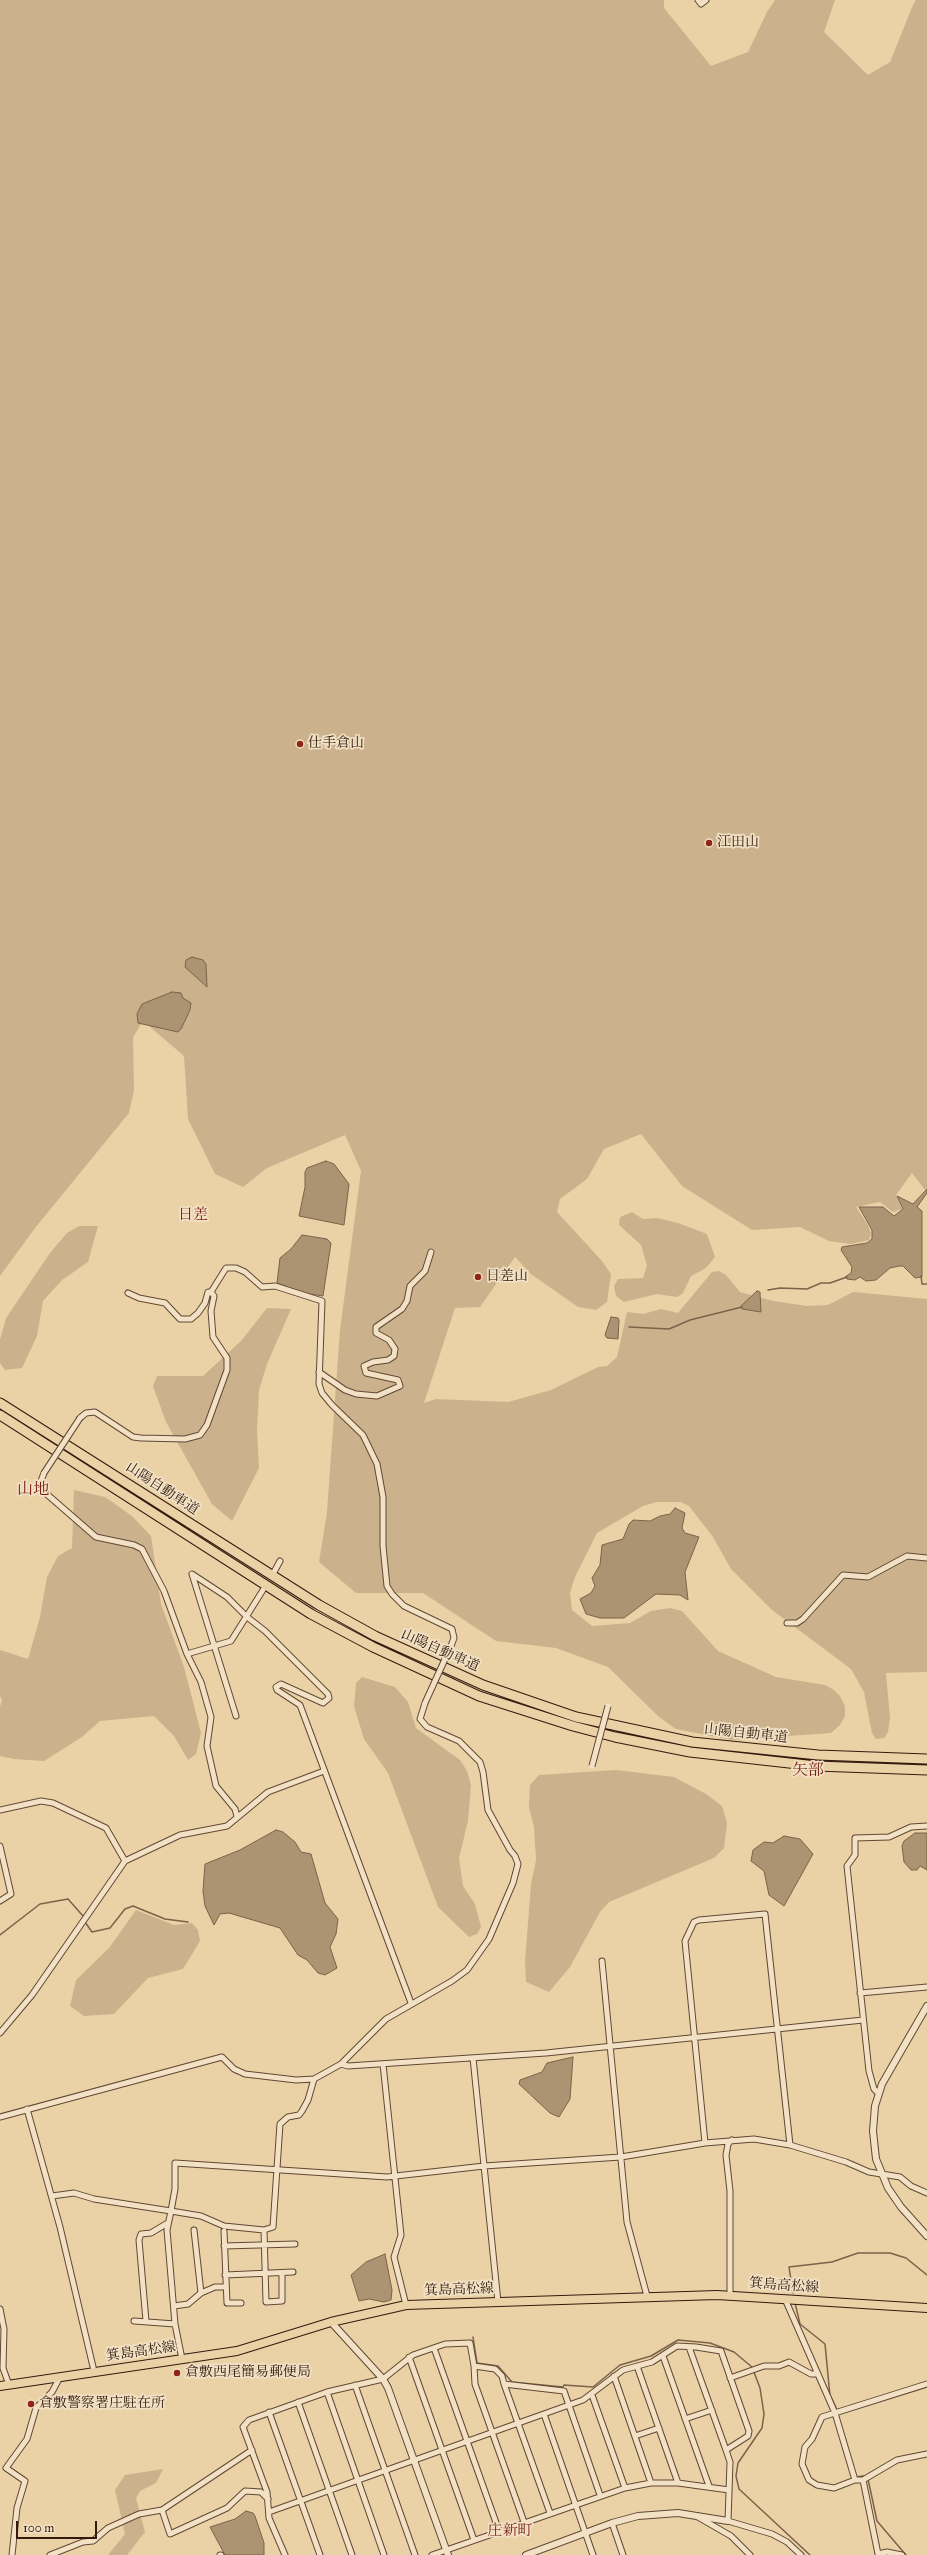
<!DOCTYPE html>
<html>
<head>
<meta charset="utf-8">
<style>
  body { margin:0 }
  #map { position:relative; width:927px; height:2555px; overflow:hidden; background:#ebd1a6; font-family:"IM FELL Great Primer",serif }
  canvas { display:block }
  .scale { position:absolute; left:16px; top:2521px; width:81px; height:18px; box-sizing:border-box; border:2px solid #321a0e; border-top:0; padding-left:5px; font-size:12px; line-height:14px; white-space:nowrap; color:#321a0e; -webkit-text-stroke:3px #f2e1c5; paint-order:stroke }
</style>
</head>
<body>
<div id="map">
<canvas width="927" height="2555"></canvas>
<div class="scale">100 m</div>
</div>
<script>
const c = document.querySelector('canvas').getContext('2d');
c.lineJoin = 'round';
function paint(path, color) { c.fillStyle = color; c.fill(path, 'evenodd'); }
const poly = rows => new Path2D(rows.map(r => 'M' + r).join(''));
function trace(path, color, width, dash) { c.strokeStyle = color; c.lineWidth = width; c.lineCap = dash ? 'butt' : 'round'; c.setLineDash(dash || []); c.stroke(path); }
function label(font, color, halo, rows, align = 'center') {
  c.font = font + ' "IM FELL Great Primer","Noto Serif JP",serif'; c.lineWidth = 3.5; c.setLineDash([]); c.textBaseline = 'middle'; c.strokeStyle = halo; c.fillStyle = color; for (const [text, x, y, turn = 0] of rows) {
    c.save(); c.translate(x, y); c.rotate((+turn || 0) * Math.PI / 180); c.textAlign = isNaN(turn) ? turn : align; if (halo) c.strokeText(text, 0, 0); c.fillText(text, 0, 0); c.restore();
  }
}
paint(poly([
  [0,0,664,0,664,8,711,66,748,52,767,12,775,0,835,0,824,32,868,75,890,62,913,5,916,0,927,0,927,1188,925,1190,912,1173,896,1195,902,1209,893,1212,880,1202,856,1207,868,1225,871,1233,869,1240,851,1244,829,1241,800,1227,752,1230,682,1186,641,1134,604,1149,587,1179,560,1199,557,1212,602,1261,611,1274,607,1302,596,1310,578,1307,531,1274,515,1257,480,1307,455,1308,424,1403,436,1399,508,1402,551,1390,598,1367,607,1366,617,1357,627,1312,643,1314,661,1309,678,1313,712,1272,719,1271,726,1275,740,1292,773,1301,807,1306,828,1305,853,1292,927,1299,927,1672,886,1673,890,1718,888,1732,884,1738,876,1739,872,1733,864,1692,851,1669,772,1610,731,1569,713,1537,689,1506,681,1502,657,1502,643,1506,597,1533,575,1577,570,1593,572,1610,592,1626,630,1623,651,1611,670,1608,682,1611,718,1651,776,1677,825,1685,834,1690,840,1696,845,1706,845,1716,840,1725,831,1733,731,1740,676,1729,659,1717,608,1667,556,1648,496,1641,423,1593,356,1593,319,1562,327,1512,340,1330,361,1171,345,1135,267,1168,243,1187,215,1174,188,1119,184,1056,143,1021,133,1037,134,1090,129,1113,35,1228,0,1276],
  [632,1212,643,1219,657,1218,678,1223,707,1234,715,1257,706,1268,691,1276,683,1293,677,1297,657,1294,624,1302,616,1296,614,1286,618,1279,643,1278,647,1266,641,1245,619,1225,620,1217],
  [79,1226,98,1226,88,1262,62,1280,43,1301,37,1336,22,1368,5,1370,0,1363,0,1340,6,1318,50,1253,67,1233],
  [267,1308,291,1309,267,1364,259,1390,257,1431,259,1468,232,1521,212,1504,166,1422,153,1386,157,1376,203,1376,241,1341],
  [74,1490,105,1497,132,1516,151,1536,161,1604,184,1667,201,1733,196,1754,188,1760,174,1736,154,1716,100,1721,82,1737,44,1761,14,1759,0,1756,0,1707,2,1700,0,1696,0,1650,28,1659,40,1617,47,1577,58,1556,72,1548],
  [362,1677,395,1687,408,1702,416,1728,460,1760,467,1771,471,1785,468,1821,459,1858,463,1886,475,1904,481,1927,477,1934,469,1937,438,1907,388,1773,364,1739,354,1706,356,1683],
  [616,1770,674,1777,706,1794,722,1806,727,1823,724,1848,714,1858,609,1902,600,1912,570,1967,549,1992,526,1982,525,1962,531,1884,536,1860,534,1827,529,1808,530,1785,539,1775],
  [136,1910,174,1925,192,1923,198,1930,200,1941,183,1969,148,1978,114,2014,84,2016,70,2006,76,1980,109,1948],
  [163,2469,156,2483,140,2491,136,2498,145,2532,127,2555,108,2555,125,2534,115,2490,125,2475]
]), '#ccb28c');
const water = poly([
  [192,957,203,960,206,964,207,987,185,967,186,960,192,957],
  [172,992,181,993,183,998,191,1003,190,1010,181,1029,178,1032,138,1023,137,1014,142,1004,172,992],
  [326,1161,334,1164,349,1184,344,1225,299,1216,305,1187,305,1172,307,1168,326,1161],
  [927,1189,927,1193,917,1207,922,1211,922,1277,915,1278,903,1266,899,1266,890,1268,876,1280,866,1281,860,1277,855,1280,847,1279,845,1277,851,1273,852,1267,841,1250,842,1247,867,1243,872,1239,872,1230,859,1207,883,1207,894,1216,903,1209,897,1196,913,1204,927,1189],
  [302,1235,327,1239,331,1243,323,1296,304,1293,277,1283,280,1258,291,1249,302,1235],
  [757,1291,760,1292,761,1312,742,1309,741,1306,757,1291],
  [611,1317,618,1318,619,1320,618,1339,607,1338,605,1335,611,1317],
  [675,1508,685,1513,682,1528,685,1533,699,1537,685,1572,688,1600,680,1595,656,1594,624,1618,600,1618,586,1614,580,1599,591,1593,595,1586,592,1578,600,1565,602,1545,623,1539,629,1524,633,1520,650,1521,660,1516,670,1514,675,1508],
  [276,1830,283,1832,295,1842,301,1852,311,1854,325,1903,338,1919,336,1934,330,1947,337,1968,325,1975,318,1973,307,1960,298,1955,280,1928,229,1913,220,1914,214,1925,205,1906,203,1891,205,1864,240,1850,276,1830],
  [915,1833,927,1833,927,1870,920,1866,917,1870,911,1870,904,1862,902,1846,904,1841,915,1833],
  [784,1836,800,1839,813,1854,784,1906,769,1895,764,1871,751,1861,753,1850,764,1842,773,1843,784,1836],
  [573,2057,570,2099,559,2117,550,2113,519,2084,520,2080,542,2072,547,2063,573,2057],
  [385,2254,392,2290,391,2300,384,2302,369,2299,359,2301,351,2275,366,2262,385,2254],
  [246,2511,253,2513,255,2516,264,2543,264,2555,225,2555,210,2527,235,2519,246,2511]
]);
paint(water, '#ac9372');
trace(water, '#7b634a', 1);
trace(poly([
  [921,1276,922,1284,927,1284],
  [768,1290,780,1288,807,1289,821,1283,830,1283,847,1277],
  [629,1327,669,1329,690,1320,742,1307],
  [85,1922,92,1932,110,1928,125,1909,133,1906,165,1919,188,1922],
  [0,1935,40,1904,68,1899,83,1916],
  [793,2293,789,2267,832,2262,858,2253,890,2253,906,2258,927,2275],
  [795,2303,800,2324,825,2344,830,2396],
  [473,2337,477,2363,498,2366,512,2382,563,2387,564,2385,593,2387,620,2365,651,2356,678,2340,710,2343,734,2352,752,2367,760,2388,764,2414,762,2428,738,2463,736,2476,739,2489,810,2555],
  [832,2399,837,2410],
  [856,2477,863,2476,868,2479,877,2521,906,2555]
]), '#7b634a', 1.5);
const minor = poly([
  [698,0,701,4,706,0],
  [128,1293,139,1298,165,1303,180,1319,191,1319,198,1313,205,1303,208,1292,211,1292,226,1268,236,1268,245,1272,262,1287,275,1286,322,1301,319,1384,322,1393,332,1405,363,1435,377,1464,383,1497,383,1546,387,1586,392,1594,404,1606,452,1629,454,1638,451,1646],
  [319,1372,345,1390,356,1394,377,1396,400,1386,398,1380,366,1373,364,1366,373,1362,388,1360,394,1356,395,1349,389,1340,376,1333,376,1327,402,1309,407,1301,410,1286,425,1271,431,1252],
  [80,1418,86,1413,95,1412,133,1437,141,1438,185,1439,200,1435,207,1425,227,1370,227,1358,213,1337,211,1311,214,1296,211,1292],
  [44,1473,41,1481,42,1490,96,1537,134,1545,142,1549,164,1591,187,1654,201,1682,211,1717,207,1746,216,1786,235,1809,237,1816],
  [274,1572,280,1561],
  [787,1623,797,1623,803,1619,843,1575,868,1577,907,1556,927,1558],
  [187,1654,231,1641,263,1590],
  [236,1716,192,1574,227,1597,247,1617,265,1631,328,1694,329,1698,323,1703,281,1684,276,1687,277,1690,300,1705,411,2003],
  [0,1810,41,1801,53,1803,106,1828,125,1861],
  [0,1846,11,1894,0,1901],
  [602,1961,627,2222,647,2296],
  [860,1993,927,1987],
  [0,2033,32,1995,125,1861,180,1835,227,1826,268,1792,324,1771],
  [473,2058,498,2302],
  [341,2064,348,2066,546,2053,863,2020],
  [383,2064,401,2235,394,2257,406,2305],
  [878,2093,874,2089,869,2071,847,1866,855,1855,855,1838,889,1837,911,1827,927,1826],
  [27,2109,60,2227,94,2371],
  [0,2117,222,2057,234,2069,245,2074,296,2080,314,2079],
  [705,2143,685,1941,694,1922,699,1920,765,1914,790,2145],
  [52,2196,74,2193,94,2199,171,2211,175,2189,175,2163,387,2177,484,2166,621,2157,705,2143,754,2139,790,2145,846,2162,869,2172,900,2177,911,2186,927,2193],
  [194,2230,201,2293],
  [264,2230,266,2302,282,2301,282,2274],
  [224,2231,227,2303,241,2303],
  [224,2246,295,2244],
  [225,2275,293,2272],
  [730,2295,730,2191,726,2155,728,2144,732,2140],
  [785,2299,835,2413,855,2480],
  [174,2306,188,2304,201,2293,215,2287,226,2287],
  [0,2309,4,2329,3,2368,9,2385],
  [134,2321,175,2324],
  [146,2321,139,2240,141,2234,151,2233,166,2224],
  [689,2347,726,2450],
  [434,2348,499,2531],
  [663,2356,709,2486],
  [409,2357,474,2540],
  [182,2359,175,2324,167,2230,171,2211,201,2216,224,2226,264,2230,273,2227,280,2124,288,2117,299,2115,302,2111,308,2100,314,2079,341,2064,386,2019,452,1981,467,1970,489,1939,513,1883,518,1864,515,1856,510,1850,488,1810,483,1772,480,1762,459,1741,427,1727,420,1719,425,1703],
  [474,2366,475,2384,524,2522],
  [637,2366,678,2483],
  [614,2376,651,2483],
  [730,2378,764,2366,779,2366,789,2362,811,2374,818,2374],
  [504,2384,550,2513],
  [927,2384,822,2417,812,2439,805,2447,802,2464,809,2480,817,2485,834,2488,855,2480,863,2480,897,2460,927,2454],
  [355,2385,415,2555],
  [327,2392,384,2555],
  [592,2395,625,2488],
  [298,2402,352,2555],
  [269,2412,320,2555],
  [544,2414,593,2555],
  [685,2419,712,2410],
  [635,2436,659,2428],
  [252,2450,162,2510,170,2534,227,2508,245,2491,261,2492,268,2499],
  [863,2480,878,2554,887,2552,902,2555],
  [269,2512,583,2400,623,2370,652,2362,677,2346,696,2347,721,2351,749,2431,748,2436,726,2450,730,2462,728,2521,772,2534,787,2542,801,2555],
  [698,2517,731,2536,750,2555],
  [612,2523,623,2555],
  [12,2555,17,2508,25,2481,6,2468,27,2439,36,2408,52,2392,60,2377],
  [50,2555,83,2542,93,2541,108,2528,139,2514,162,2510],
  [220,2555,221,2555],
  [285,2555,269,2518,267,2492,243,2427,249,2420,327,2392,383,2379,413,2355,445,2344,470,2343,474,2366,495,2369,502,2376,504,2384,564,2391,600,2495],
  [432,2555,625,2488,651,2483,678,2483,729,2490]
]);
const tertiary = poly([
  [927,2006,882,2084,875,2106,873,2131,876,2159,888,2188,901,2207,927,2236],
  [331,2322,383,2379,388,2388,448,2555],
  [526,2555,612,2523,638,2516,678,2513,728,2521]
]);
const primary = poly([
  [0,2386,237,2351,331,2322,406,2305,717,2295,927,2308]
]);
const motorway = poly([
  [0,1403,319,1605,375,1636,483,1685,576,1717,692,1742,818,1755,927,1759],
  [0,1415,311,1614,373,1647,479,1696,573,1726,615,1737,690,1752,816,1766,927,1770]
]);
trace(minor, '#604834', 7);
trace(tertiary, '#604834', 8);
trace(primary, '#321a0e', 10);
trace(motorway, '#321a0e', 11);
trace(minor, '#f2e1c5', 5);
trace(tertiary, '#f2e1c5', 6);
trace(primary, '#ebd1a6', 8);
trace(motorway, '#ebd1a6', 9);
const minorBridge = poly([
  [44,1473,80,1418],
  [425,1703,451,1646],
  [592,1766,608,1706]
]);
trace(minorBridge, '#604834', 7, []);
trace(minorBridge, '#f2e1c5', 5);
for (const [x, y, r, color] of [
  [300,744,4,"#8f2418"],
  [709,843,4,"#8f2418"],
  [478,1277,4,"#8f2418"],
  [177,2373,4,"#8f2418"],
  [31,2404,4,"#8f2418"]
]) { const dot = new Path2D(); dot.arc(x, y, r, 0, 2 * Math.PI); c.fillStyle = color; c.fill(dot); trace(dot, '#f2e1c5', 1.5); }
label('14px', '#321a0e', '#f2e1c5', [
  ["仕手倉山",308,744],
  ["江田山",717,843],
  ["日差山",486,1277],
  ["倉敷西尾簡易郵便局",185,2373],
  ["倉敷警察署庄駐在所",39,2404]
], 'left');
label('14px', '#321a0e', '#f2e1c5', [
  ["山陽自動車道",162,1489,33],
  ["山陽自動車道",440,1651,24],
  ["山陽自動車道",746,1734,6],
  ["箕島高松線",784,2286,4],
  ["箕島高松線",459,2290,-2],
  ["箕島高松線",141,2352,-8]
]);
label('15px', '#7a1f14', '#f2e1c5', [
  ["日差",193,1215],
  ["庄新町",510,2531]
]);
label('16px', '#7a1f14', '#f2e1c5', [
  ["山地",33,1490],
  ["矢部",808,1771]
]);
</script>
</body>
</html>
